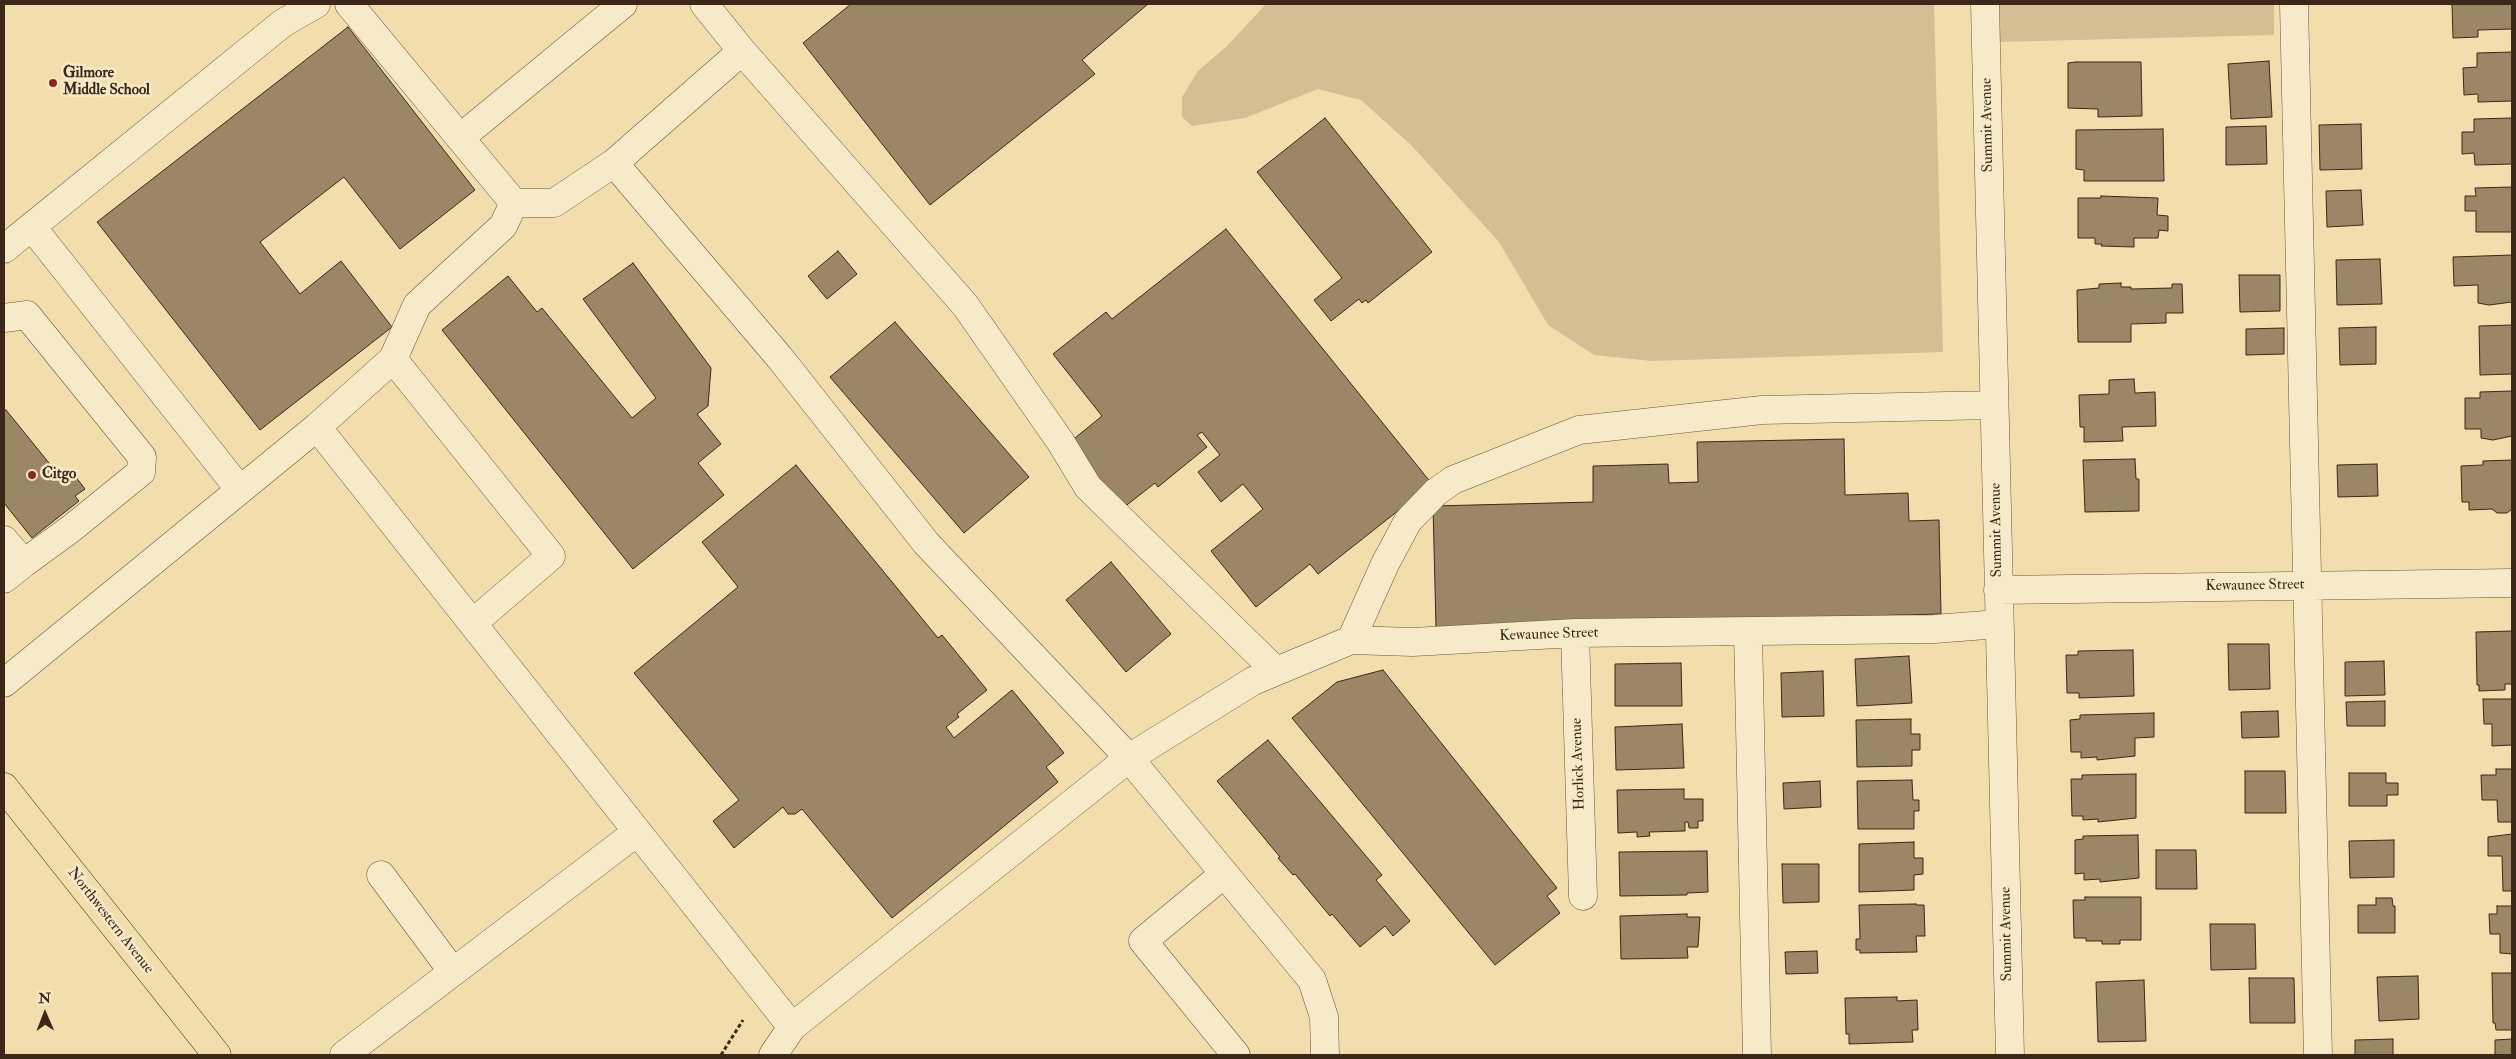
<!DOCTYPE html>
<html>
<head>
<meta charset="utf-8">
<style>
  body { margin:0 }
  #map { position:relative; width:2516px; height:1059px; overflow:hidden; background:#f2deac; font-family:"IM FELL Double Pica",serif }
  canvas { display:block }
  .frame { position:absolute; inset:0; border:5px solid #3c2719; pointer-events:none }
  .north { position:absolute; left:20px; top:989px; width:50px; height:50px; -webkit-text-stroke:4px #f7eac9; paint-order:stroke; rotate:359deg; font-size:14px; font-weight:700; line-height:20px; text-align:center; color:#3c2719 }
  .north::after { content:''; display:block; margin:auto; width:18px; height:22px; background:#3c2719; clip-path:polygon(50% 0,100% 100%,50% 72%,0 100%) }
</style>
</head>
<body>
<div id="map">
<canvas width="2516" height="1059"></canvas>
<div class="frame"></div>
<div class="north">N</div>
</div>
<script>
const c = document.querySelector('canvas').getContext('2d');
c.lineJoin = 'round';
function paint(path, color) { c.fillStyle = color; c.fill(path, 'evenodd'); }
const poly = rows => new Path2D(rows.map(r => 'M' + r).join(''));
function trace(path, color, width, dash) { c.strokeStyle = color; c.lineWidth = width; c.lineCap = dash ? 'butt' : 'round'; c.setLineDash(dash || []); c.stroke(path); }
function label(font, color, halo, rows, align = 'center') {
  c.font = font + ' "IM FELL Double Pica",serif'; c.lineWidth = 5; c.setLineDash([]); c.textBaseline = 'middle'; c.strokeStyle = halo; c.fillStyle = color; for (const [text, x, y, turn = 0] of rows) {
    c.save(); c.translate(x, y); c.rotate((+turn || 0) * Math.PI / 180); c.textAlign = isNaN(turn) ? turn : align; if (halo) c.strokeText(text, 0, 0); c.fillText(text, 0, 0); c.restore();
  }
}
paint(poly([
  [1266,4,1934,4,1943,352,1651,361,1594,355,1548,325,1499,242,1411,145,1361,100,1318,89,1245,118,1192,126,1182,117,1182,97,1198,71,1227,46],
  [1999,4,2274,4,2274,35,2000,42]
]), '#d3bf93');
const building = poly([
  [851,4,1148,4,1082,60,1095,74,930,205,803,43,851,4],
  [2452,4,2512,4,2512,29,2478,30,2478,37,2453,38,2452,4],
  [348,27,475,190,400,249,344,177,260,242,300,294,341,261,392,327,260,430,97,222,348,27],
  [2512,52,2512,101,2478,102,2478,94,2464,95,2463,68,2477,67,2477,53,2512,52],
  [2269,61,2272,117,2231,119,2228,64,2269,61],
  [2076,62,2141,62,2142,116,2098,117,2098,109,2068,108,2068,63,2076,62],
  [1325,118,1432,252,1368,303,1366,300,1362,303,1359,299,1331,321,1314,300,1342,278,1257,172,1325,118],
  [2512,118,2512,164,2475,165,2474,153,2462,154,2462,132,2474,132,2474,119,2512,118],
  [2361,124,2362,169,2320,170,2319,125,2361,124],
  [2266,126,2267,164,2226,165,2226,127,2266,126],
  [2163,129,2164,181,2084,181,2084,170,2076,169,2076,130,2163,129],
  [2512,187,2512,232,2476,232,2476,211,2465,211,2465,196,2476,196,2475,188,2512,187],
  [2361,190,2363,225,2327,227,2326,191,2361,190],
  [2101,196,2158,198,2157,215,2168,216,2168,231,2159,230,2158,238,2134,238,2134,247,2101,246,2102,244,2095,244,2095,238,2078,238,2078,198,2101,198,2101,196],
  [1226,229,1432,484,1318,574,1310,564,1256,607,1211,551,1263,509,1243,484,1221,502,1198,472,1220,455,1202,432,1197,435,1207,447,1158,487,1155,483,1123,508,1070,442,1102,416,1053,354,1106,312,1112,319,1226,229],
  [838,251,857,274,827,299,808,276,838,251],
  [2512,255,2512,302,2489,305,2478,303,2478,285,2454,286,2453,257,2512,255],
  [2380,259,2382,304,2337,305,2336,260,2380,259],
  [633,263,711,368,708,406,697,414,721,444,698,463,724,495,633,569,442,330,508,276,537,312,542,308,632,418,656,398,583,299,633,263],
  [2239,275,2280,275,2280,311,2240,312,2239,275],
  [2121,283,2121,287,2131,287,2131,289,2172,288,2172,284,2182,284,2183,313,2166,313,2166,323,2131,324,2131,342,2078,342,2077,290,2099,288,2099,284,2121,283],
  [895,322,1029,477,964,533,830,377,895,322],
  [2512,325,2512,374,2480,375,2479,326,2512,325],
  [2376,327,2376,364,2340,365,2339,328,2376,327],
  [2284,328,2284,354,2246,355,2246,329,2284,328],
  [2134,379,2135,393,2155,392,2156,426,2122,427,2123,441,2084,442,2084,427,2080,427,2079,395,2109,394,2109,380,2134,379],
  [2512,391,2512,436,2493,440,2481,438,2481,429,2465,429,2465,398,2480,398,2480,392,2512,391],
  [6,410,62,479,72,472,85,489,75,496,79,501,32,538,4,503,4,412,6,410],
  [1844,439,1845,495,1908,493,1909,521,1939,520,1941,614,1436,627,1433,506,1593,502,1593,466,1668,464,1669,483,1698,482,1697,442,1844,439],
  [2135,459,2136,479,2139,479,2139,511,2085,512,2083,460,2135,459],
  [2512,460,2512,509,2507,513,2497,513,2492,509,2469,510,2469,502,2462,502,2461,466,2483,465,2483,461,2512,460],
  [2377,464,2378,496,2338,497,2337,465,2377,464],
  [796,465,938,638,942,635,987,690,957,714,959,717,946,727,954,738,1012,690,1064,753,1046,767,1058,782,892,918,802,809,795,814,788,814,783,807,734,848,713,821,739,800,634,673,738,587,702,542,796,465],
  [1111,562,1171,634,1126,672,1066,600,1111,562],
  [2512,631,2512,684,2505,684,2505,690,2479,691,2479,685,2477,685,2476,632,2512,631],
  [2228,644,2269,644,2270,689,2229,690,2228,644],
  [2133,650,2134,696,2079,698,2079,693,2067,693,2066,655,2078,655,2078,651,2133,650],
  [1909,656,1912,703,1857,706,1855,659,1909,656],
  [2384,661,2385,695,2345,696,2345,662,2384,661],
  [1681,663,1682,706,1615,706,1615,664,1681,663],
  [1383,670,1557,888,1547,896,1560,913,1495,965,1292,718,1337,682,1383,670],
  [1823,671,1824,716,1782,717,1781,673,1823,671],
  [2483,699,2512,699,2512,745,2492,746,2492,724,2484,724,2483,699],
  [2385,701,2385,726,2347,726,2346,702,2385,701],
  [2278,711,2279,737,2242,738,2241,712,2278,711],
  [2154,713,2154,737,2135,738,2135,756,2097,760,2097,757,2081,758,2081,752,2071,752,2070,720,2080,719,2080,715,2154,713],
  [1911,719,1911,734,1920,734,1920,750,1912,750,1912,766,1857,767,1856,720,1911,719],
  [1682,724,1684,768,1616,770,1615,727,1682,724],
  [1268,740,1382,875,1376,880,1410,921,1393,936,1385,926,1360,947,1332,914,1330,916,1295,874,1293,875,1278,858,1280,857,1217,781,1268,740],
  [2496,769,2512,769,2512,822,2498,822,2497,800,2482,800,2481,775,2496,775,2496,769],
  [2245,771,2285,771,2286,813,2245,813,2245,771],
  [2349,773,2386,773,2386,783,2398,783,2398,795,2387,795,2387,806,2349,806,2349,773],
  [2136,774,2136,818,2098,822,2098,819,2083,820,2083,816,2072,816,2071,779,2082,779,2082,775,2136,774],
  [1912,780,1913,800,1919,800,1919,811,1914,811,1914,829,1858,829,1857,781,1912,780],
  [1820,781,1821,807,1784,809,1783,783,1820,781],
  [1684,789,1684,799,1703,799,1703,821,1698,821,1698,828,1689,828,1688,822,1685,822,1685,831,1649,832,1650,836,1637,837,1637,832,1618,833,1617,790,1684,789],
  [2512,834,2512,891,2503,891,2502,856,2488,856,2488,837,2512,834],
  [2138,835,2139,878,2100,882,2100,879,2084,880,2084,873,2075,874,2075,840,2083,839,2083,836,2138,835],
  [2394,840,2394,877,2350,878,2349,841,2394,840],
  [1914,842,1914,858,1923,858,1923,874,1914,875,1914,890,1859,892,1859,844,1914,842],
  [2156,850,2196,850,2197,889,2156,889,2156,850],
  [1707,851,1708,892,1687,893,1687,895,1620,896,1619,852,1707,851],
  [1782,864,1819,864,1819,902,1783,903,1782,864],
  [2085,897,2141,897,2141,940,2120,940,2120,944,2102,944,2102,941,2086,941,2086,938,2074,938,2073,900,2085,900,2085,897],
  [2376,898,2392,898,2393,906,2395,906,2395,933,2358,933,2358,905,2376,905,2376,898],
  [1916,904,1916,905,1924,905,1925,936,1916,936,1917,952,1860,953,1860,950,1856,950,1856,939,1860,939,1859,905,1916,904],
  [2497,906,2512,906,2512,954,2500,953,2500,934,2490,934,2489,914,2497,914,2497,906],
  [1687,914,1687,917,1700,917,1698,947,1687,947,1688,958,1621,959,1620,916,1687,914],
  [2210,924,2255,924,2256,969,2211,970,2210,924],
  [1817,951,1818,973,1786,974,1785,952,1817,951],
  [2492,973,2512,973,2512,1030,2496,1030,2495,1023,2493,1023,2492,973],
  [2418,976,2419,1019,2379,1021,2377,977,2418,976],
  [2249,978,2294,978,2295,1023,2250,1023,2249,978],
  [2144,980,2146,1041,2098,1042,2096,982,2144,980],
  [1897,997,1897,1001,1917,1000,1918,1030,1912,1030,1913,1042,1849,1044,1849,1034,1846,1034,1845,998,1897,997],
  [2393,1039,2393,1055,2355,1055,2355,1040,2393,1039],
  [2512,1039,2512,1055,2495,1055,2495,1040,2512,1039]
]);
paint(building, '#9b8665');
trace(building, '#3c2719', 1);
const minor = poly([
  [349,4,514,203],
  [704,4,742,51,614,163,780,358,926,543,1129,758,1312,980,1324,1017,1325,1055],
  [1985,4,2010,1055],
  [2294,4,2318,1055],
  [742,51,965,305,1060,441,1088,487,1276,671],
  [460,138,623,4],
  [514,203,503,226,417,305,393,359,317,427,792,1027],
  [514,203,554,203,614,163],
  [32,227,240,490,317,427],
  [4,249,283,23,316,4],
  [4,318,27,315,142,457,141,472,72,528,24,563],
  [393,359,551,556,474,622],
  [4,540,24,563,4,579],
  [1998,590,2512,583],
  [1748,632,1757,1055],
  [1575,633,1583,896],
  [1351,640,1385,564,1408,521,1436,492,1453,480,1579,430,1762,410,1994,405],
  [4,683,240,490],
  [1224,874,1143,941,1236,1055],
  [381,875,453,972],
  [344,1055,637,832],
  [773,1055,792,1027,1129,758,1253,681,1351,640,1413,642,1575,633,1934,629,1999,624]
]);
const major = poly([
  [4,787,217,1055]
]);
trace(minor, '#6a553e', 29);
trace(major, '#3c2719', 29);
trace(poly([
  [721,1055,743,1020]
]), '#3c2719', 3, [4, 2.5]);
trace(minor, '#f7eac9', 28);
trace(major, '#f2deac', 28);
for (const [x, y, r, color] of [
  [53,83,5,"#8f2418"],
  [32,475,5,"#8f2418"]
]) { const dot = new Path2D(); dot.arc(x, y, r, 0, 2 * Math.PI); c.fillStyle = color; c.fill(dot); trace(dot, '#f7eac9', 2); }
label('bold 15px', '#3c2719', '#f7eac9', [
  ["Gilmore",63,74],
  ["Middle School",63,91],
  ["Citgo",42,475]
], 'left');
label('15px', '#3c2719', '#f7eac9', [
  ["Summit Avenue",1988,125,-91],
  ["Summit Avenue",1997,530,-91],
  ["Kewaunee Street",2255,586,-1],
  ["Kewaunee Street",1549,635,-2],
  ["Horlick Avenue",1579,764,-92],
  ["Northwestern Avenue",110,921,52],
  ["Summit Avenue",2007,934,-91]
]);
</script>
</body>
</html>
